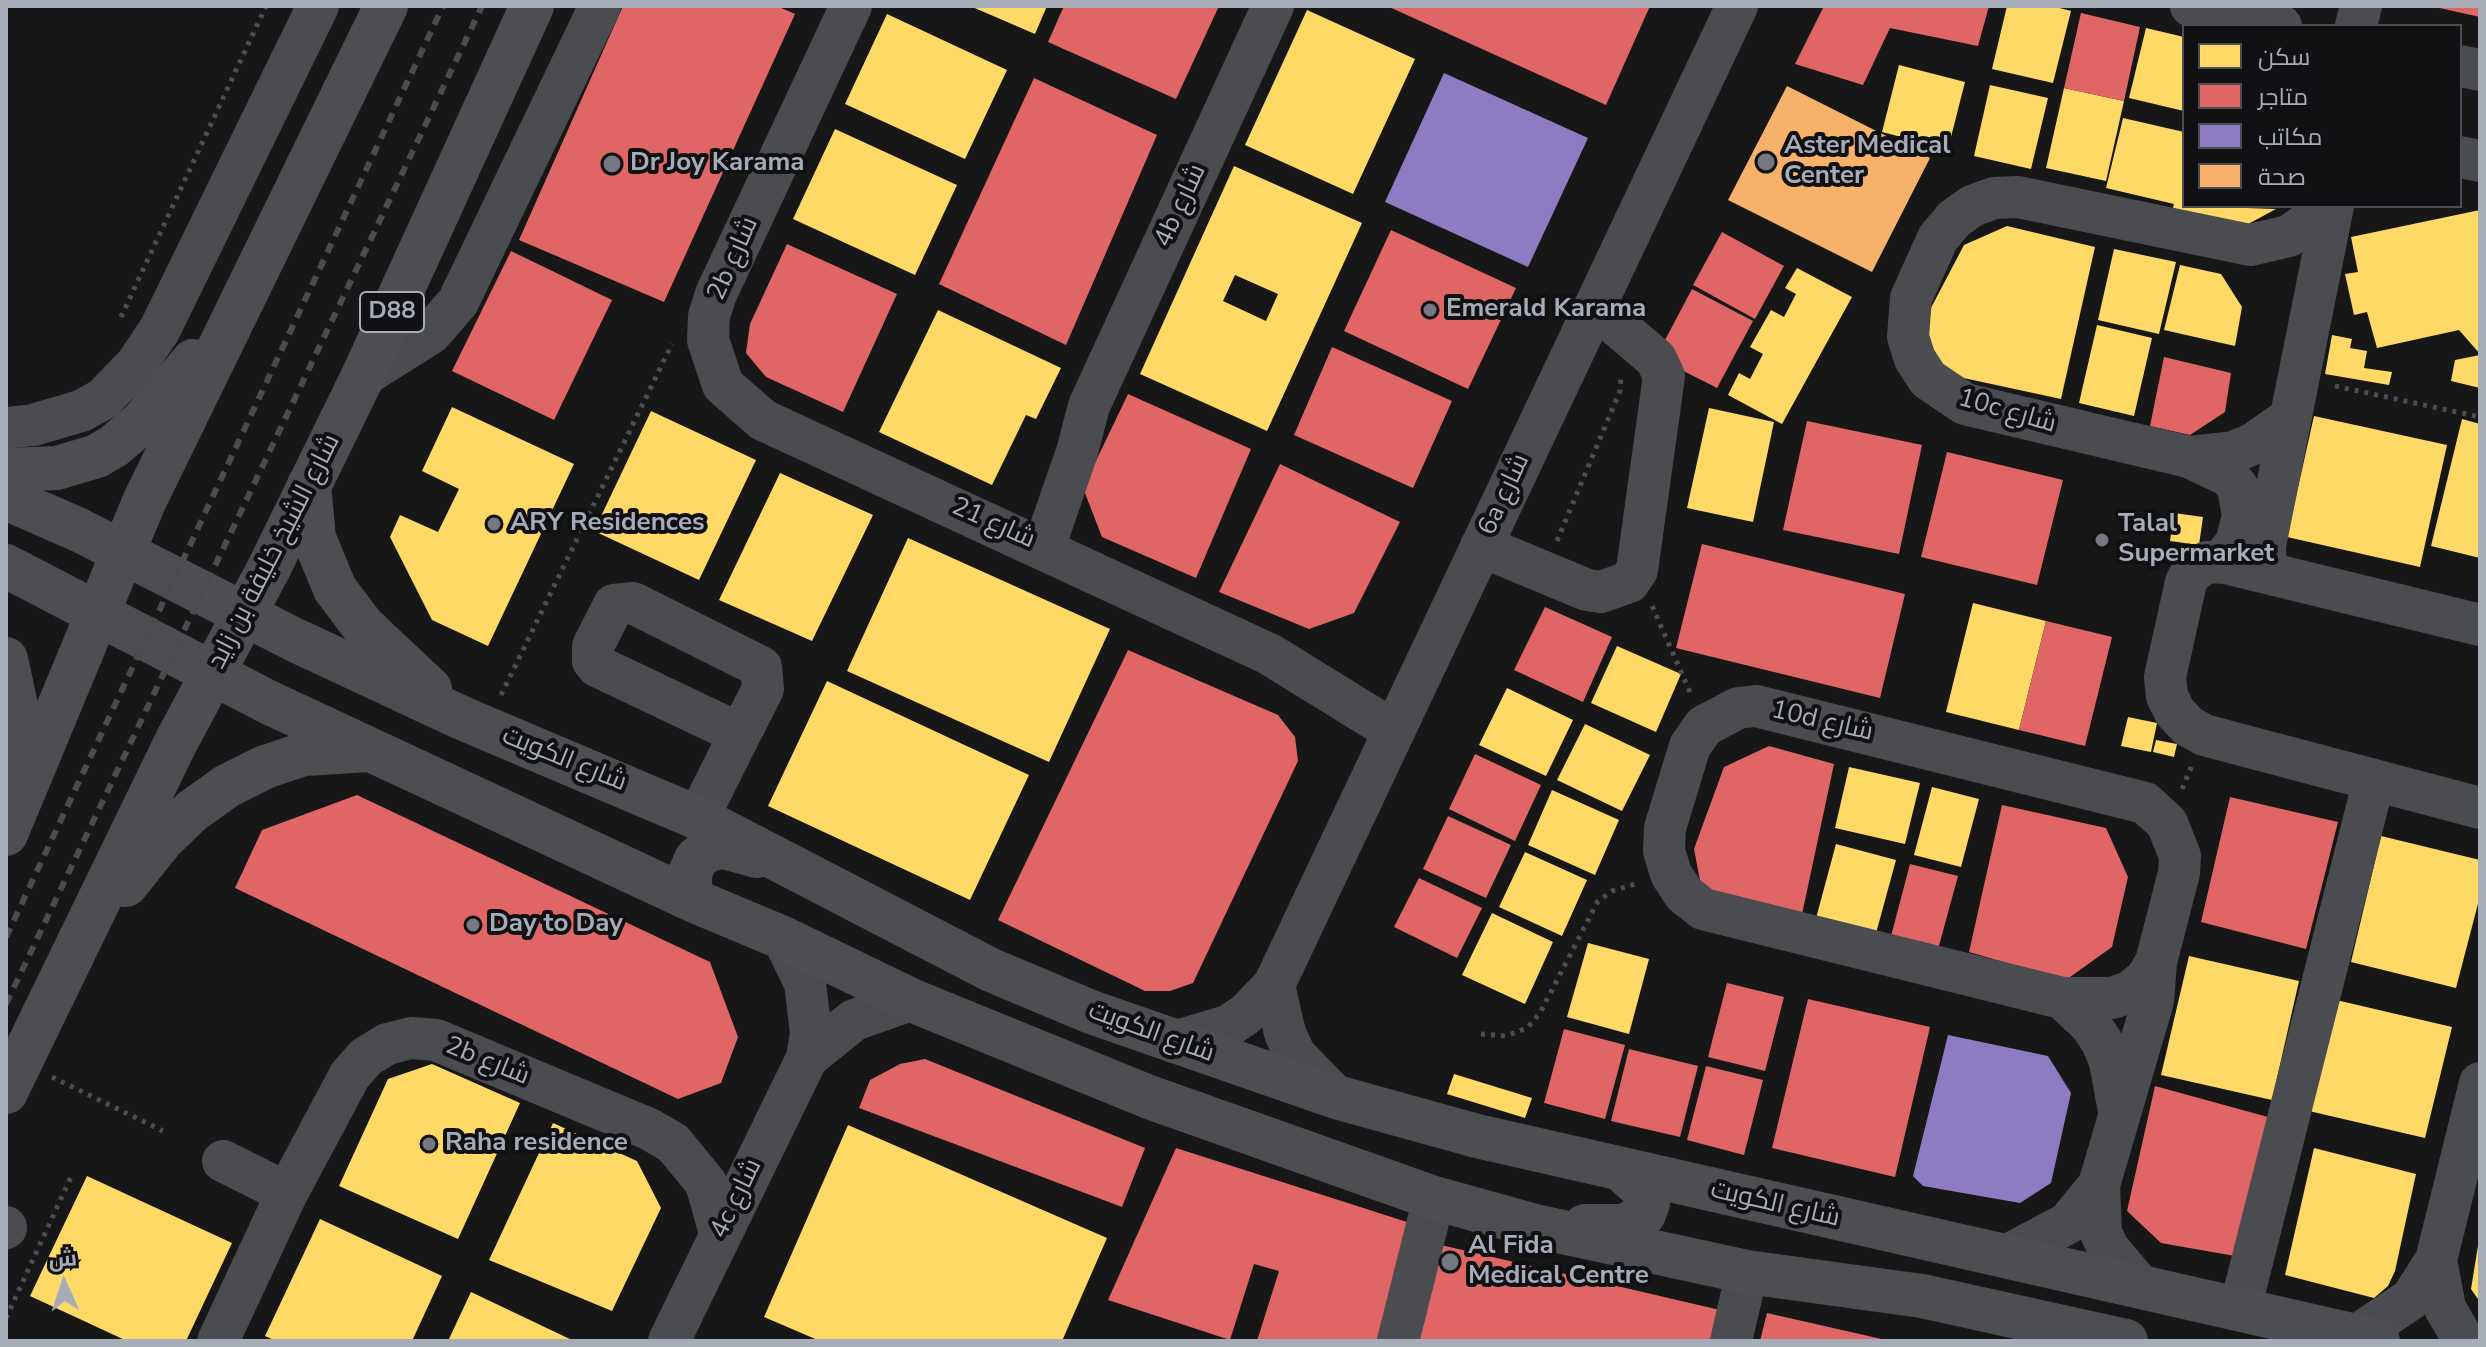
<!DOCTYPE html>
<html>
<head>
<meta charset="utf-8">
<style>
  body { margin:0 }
  #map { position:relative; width:2486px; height:1347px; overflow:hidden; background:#171717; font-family:"Nunito Sans",Cairo,sans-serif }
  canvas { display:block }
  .frame { position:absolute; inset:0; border:8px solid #a7acb9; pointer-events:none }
  .legend { position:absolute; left:2182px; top:24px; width:280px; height:184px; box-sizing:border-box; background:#111113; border:2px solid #4d4f55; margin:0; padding:10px 14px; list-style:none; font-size:24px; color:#a7acb9 }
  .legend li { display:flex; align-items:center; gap:16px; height:40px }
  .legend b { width:40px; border:2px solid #4d4f55 }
  .north { position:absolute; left:24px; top:1243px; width:80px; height:80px; -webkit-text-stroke:6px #111113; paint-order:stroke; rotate:357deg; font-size:22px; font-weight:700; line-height:32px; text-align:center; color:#a7acb9 }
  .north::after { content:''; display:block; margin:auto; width:28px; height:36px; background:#a7acb9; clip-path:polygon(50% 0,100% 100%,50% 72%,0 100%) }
</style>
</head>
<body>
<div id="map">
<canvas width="2486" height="1347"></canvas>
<div class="frame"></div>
<ul class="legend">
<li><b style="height:22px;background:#ffd966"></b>سكن</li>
<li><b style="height:22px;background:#e06666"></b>متاجر</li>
<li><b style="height:22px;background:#8e7cc3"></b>مكاتب</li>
<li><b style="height:22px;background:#f6b26b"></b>صحة</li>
</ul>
<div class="north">ش</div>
</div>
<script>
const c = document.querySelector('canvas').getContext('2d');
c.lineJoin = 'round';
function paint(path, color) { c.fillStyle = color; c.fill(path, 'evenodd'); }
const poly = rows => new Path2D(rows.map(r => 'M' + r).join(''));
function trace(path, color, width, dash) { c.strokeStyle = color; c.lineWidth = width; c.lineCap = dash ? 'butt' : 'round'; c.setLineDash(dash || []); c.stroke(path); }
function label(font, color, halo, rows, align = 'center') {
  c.font = font + ' "Nunito Sans",Cairo,sans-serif'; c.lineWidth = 8; c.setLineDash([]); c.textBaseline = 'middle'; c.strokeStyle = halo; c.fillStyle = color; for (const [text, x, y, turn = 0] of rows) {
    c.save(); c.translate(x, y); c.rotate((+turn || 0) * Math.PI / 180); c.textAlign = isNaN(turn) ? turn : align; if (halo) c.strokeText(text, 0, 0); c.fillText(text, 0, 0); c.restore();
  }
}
paint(poly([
  [970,6,1047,6,1035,34],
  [2007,6,2052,6,2071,11,2053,83,1992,69],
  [1307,10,1415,59,1353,194,1245,145],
  [887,14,1007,70,965,159,845,104],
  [2146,28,2184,37,2184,111,2129,98],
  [1899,65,1965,82,1948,149,1882,132],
  [1990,85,2048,98,2031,169,1974,156],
  [2064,88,2124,101,2106,181,2046,168],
  [2123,118,2184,132,2184,206,2276,209,2237,230,2171,214,2174,204,2106,188],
  [835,129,957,185,915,275,793,219],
  [1234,166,1362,223,1267,431,1140,374],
  [1235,275,1278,294,1266,321,1223,301],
  [2480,210,2480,354,2459,330,2377,348,2367,312,2354,315,2345,274,2358,272,2351,237],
  [2007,226,2095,247,2061,399,1945,374,1922,325,1964,245],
  [2114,249,2176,262,2159,334,2098,320],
  [2180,265,2221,274,2242,307,2235,346,2164,330],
  [1797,268,1852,297,1782,424,1728,395,1739,373,1750,379,1763,354,1750,347,1771,310,1784,317,1796,294,1785,288],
  [938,310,1061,368,1036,419,1026,415,992,485,879,432],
  [2097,325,2152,338,2134,416,2079,403],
  [2332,335,2352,339,2350,348,2367,351,2364,368,2392,372,2389,385,2325,374],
  [2480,355,2480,388,2451,381,2455,360],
  [452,407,574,464,488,646,432,620,390,537,400,515,438,532,459,489,422,471],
  [1709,408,1774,422,1753,522,1687,508],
  [651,411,756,460,699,580,594,531],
  [2314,416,2447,445,2420,567,2287,537],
  [2462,419,2480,424,2480,558,2431,546],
  [780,473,873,515,812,641,719,600],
  [2174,513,2203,517,2199,545,2170,541],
  [908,538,1110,629,1049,762,847,671],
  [1973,603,2046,621,2019,730,1946,712],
  [1617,646,1681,674,1656,732,1591,703],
  [827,681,1029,775,970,900,768,806],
  [1507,688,1573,720,1546,776,1479,745],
  [2128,717,2157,723,2151,752,2121,746],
  [1585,724,1650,755,1622,811,1557,780],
  [2156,740,2177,744,2174,757,2153,752],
  [1849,767,1920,783,1905,844,1835,828],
  [1932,787,1979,799,1961,867,1914,855],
  [1552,790,1619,820,1595,875,1528,845],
  [2381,836,2480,860,2480,896,2456,988,2351,962],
  [1836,844,1896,860,1875,937,1815,922],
  [1525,852,1587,880,1562,936,1499,907],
  [1492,913,1553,942,1525,1004,1462,975],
  [1588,943,1649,959,1629,1034,1567,1017],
  [2189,956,2299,981,2272,1100,2161,1075],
  [2336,1000,2452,1027,2425,1138,2309,1111],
  [432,1064,520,1103,458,1239,339,1186,388,1079],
  [1454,1074,1532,1098,1525,1118,1447,1094],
  [553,1123,637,1161,661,1208,612,1311,489,1260],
  [848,1125,1107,1238,1062,1341,820,1341,764,1317],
  [2314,1148,2416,1174,2395,1271,2388,1286,2374,1298,2285,1275],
  [87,1176,232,1243,186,1341,127,1341,30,1296],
  [320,1219,442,1276,412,1341,276,1341,265,1336],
  [2478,1246,2480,1246,2480,1302,2471,1289],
  [471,1292,574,1341,448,1341]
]), '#ffd966');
paint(poly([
  [623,6,777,6,795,14,664,302,519,240],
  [1064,6,1219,6,1176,99,1048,42],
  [1387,6,1650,6,1606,105],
  [1824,6,1989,6,1978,46,1890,28,1863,85,1795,64],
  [2436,6,2480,6,2480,17,2435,7],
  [2081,13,2140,27,2124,101,2064,88],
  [1034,78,1157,135,1066,345,939,284],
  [1391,230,1516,288,1468,389,1344,331],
  [1722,232,1784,266,1755,319,1693,285],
  [787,244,897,294,843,412,766,377,746,353,750,324],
  [511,251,612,300,554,420,452,371],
  [1692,289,1753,321,1717,388,1656,357],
  [1332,347,1452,401,1413,488,1294,435],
  [2164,357,2231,373,2225,412,2190,435,2150,426],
  [1128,394,1251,449,1196,578,1102,537,1083,488],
  [1807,421,1922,445,1899,554,1783,530],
  [1947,452,2063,480,2037,585,1921,557],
  [1280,464,1400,522,1354,613,1309,629,1219,592],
  [1702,544,1905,594,1880,698,1676,648],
  [1545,607,1612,637,1583,702,1514,670],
  [2046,621,2112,637,2085,746,2019,730],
  [1128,650,1278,715,1295,737,1298,761,1193,983,1170,991,1145,991,998,920],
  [1769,746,1834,764,1801,919,1702,891,1694,849,1724,767],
  [1475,754,1541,785,1515,841,1449,809],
  [357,795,710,962,738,1037,721,1083,678,1099,235,888,262,830],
  [2230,797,2338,822,2306,949,2201,922],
  [2002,805,2106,828,2128,877,2112,947,2066,980,1969,952],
  [1448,816,1511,845,1486,898,1423,869],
  [1910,864,1958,876,1937,953,1890,940],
  [1419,878,1482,908,1457,958,1394,927],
  [1727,983,1784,997,1765,1071,1708,1057],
  [1808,999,1930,1027,1895,1177,1772,1148],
  [1564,1029,1625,1045,1605,1119,1544,1103],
  [1629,1049,1698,1066,1680,1137,1611,1121],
  [925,1059,1145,1148,1122,1207,859,1108,870,1080,900,1064],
  [1706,1066,1763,1080,1744,1155,1687,1140],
  [2155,1086,2268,1117,2235,1256,2161,1243,2127,1211],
  [1176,1148,1407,1222,1381,1341,1257,1341,1279,1271,1254,1264,1230,1340,1108,1300],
  [1441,1245,1720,1310,1713,1341,1418,1341],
  [1767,1313,1886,1340,1886,1341,1760,1341]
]), '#e06666');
paint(poly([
  [1444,73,1588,138,1528,267,1385,202],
  [1948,1035,2048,1056,2071,1093,2051,1183,2020,1203,1923,1186,1913,1176]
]), '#8e7cc3');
paint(poly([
  [1787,86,1930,158,1872,272,1728,200]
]), '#f6b26b');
trace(poly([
  [121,317,266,6],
  [2335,386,2480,417],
  [1557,541,1620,391,1621,376],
  [1652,606,1690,692],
  [501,695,672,344],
  [2182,789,2192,765],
  [1481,1034,1506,1036,1527,1028,1540,1013,1598,901,1612,891,1638,883],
  [52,1077,163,1131],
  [6,1318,71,1177]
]), '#4d4e52', 5, [4, 6]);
trace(poly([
  [851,6,716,294,709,316,708,340,723,385,763,420,1269,654,1394,731],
  [2191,6,2281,26],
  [2356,26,2361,6],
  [2460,66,2480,70],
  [2460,157,2480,161],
  [363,376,431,333,458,302,600,6],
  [2291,417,2253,444,2233,452,2189,457,1965,404,1928,379,1915,359,1908,337,1911,298,1938,238,1954,219,1972,206,1994,198,2018,197,2250,245,2289,236,2332,206],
  [6,428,33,425,81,411,103,399,136,365,160,329,318,6],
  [2189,457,2229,476,2238,488,2243,516,2236,543,2227,554],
  [1481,546,1587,590,1601,592,1629,582,1637,570,1664,376,1656,359,1595,307],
  [1044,547,1077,452,1089,406,1273,6],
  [2271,574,2265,561,2265,546,2333,206],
  [2480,625,2226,563,2207,562,2191,573,2186,582,2165,677,2167,696,2175,712,2188,726,2204,735,2480,808],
  [1756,706,2145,803,2167,823,2180,856,2179,873,2156,962,2146,979,2131,991,2113,998,2062,998,1703,909,1684,894,1671,874,1664,851,1665,828,1690,746,1704,726,1738,708,1756,706],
  [698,818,740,734,763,689,761,667,633,603,614,605,593,646,593,661,597,666,740,734],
  [1274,985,1285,1033,1295,1055,1336,1097],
  [2062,998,2090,1024,2102,1042,2110,1062,2119,1111],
  [1174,1042,1228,1026,1245,1015,1274,985,1737,6],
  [807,1058,854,1020,911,1000],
  [223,1161,287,1193],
  [6,1227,6,1228],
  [2006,1256,2068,1223,2099,1185],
  [2436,1260,2445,1308,2464,1341],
  [2140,1286,2108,1248,2101,1233,2099,1185,2153,1001,2156,962],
  [2240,1309,2374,780],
  [2356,1336,2411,1299,2436,1260,2480,1083],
  [218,1341,287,1193,350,1075,366,1057,387,1044,411,1038,436,1040,649,1129,673,1143,706,1183,720,1233],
  [669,1341,807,1058,811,1033,805,983,783,938],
  [1398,1341,1434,1198],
  [1731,1341,1747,1272]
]), '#4b4c50', 42);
trace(poly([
  [6,470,57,468,97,456,114,446,142,422,193,361],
  [309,485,314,538,335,589,363,626,430,689],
  [6,498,79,530,295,640,462,718,698,818,991,970,1091,1012,1336,1097,1477,1136,2378,1341],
  [6,566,268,702,697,902,783,938,911,1000,1149,1097,1434,1198,1535,1226,1747,1272,1922,1296,2126,1341],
  [6,659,18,715,25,783],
  [6,834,144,502,386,6],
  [126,885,162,840,192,811,227,786,265,767,304,754,369,750],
  [697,902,690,889,690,873,696,859,708,850,724,847,757,856],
  [6,1092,176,742,268,570,363,376,532,6],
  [1585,1226,1626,1226,1644,1214,1648,1203,1646,1192,1623,1171]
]), '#4d4e52', 44);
trace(poly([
  [6,937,443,6],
  [6,1004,482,6]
]), '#4a4c4f', 6, [10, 8]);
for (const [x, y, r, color] of [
  [1766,162,10,"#757880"],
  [612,164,10,"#757880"],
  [1430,310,8,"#757880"],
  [494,524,8,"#757880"],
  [2102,540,8,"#757880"],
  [473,925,8,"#757880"],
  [429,1144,8,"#757880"],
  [1450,1262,10,"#757880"]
]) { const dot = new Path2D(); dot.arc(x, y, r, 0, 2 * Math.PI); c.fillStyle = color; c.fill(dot); trace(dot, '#111113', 3); }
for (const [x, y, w] of [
  [392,312,64]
]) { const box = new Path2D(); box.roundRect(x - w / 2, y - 20, w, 40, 6); c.fillStyle = '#111113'; c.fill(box); trace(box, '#a7acb9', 2); }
label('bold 24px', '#a7acb9', null, [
  ["D88",392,312]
]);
label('bold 26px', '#a7acb9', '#111113', [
  ["Aster Medical",1784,147],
  ["Center",1784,177],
  ["Dr Joy Karama",630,164],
  ["Emerald Karama",1446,310],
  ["ARY Residences",510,524],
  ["Talal",2118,525],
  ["Supermarket",2118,555],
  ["Day to Day",489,925],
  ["Raha residence",445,1144],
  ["Al Fida",1468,1247],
  ["Medical Centre",1468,1277]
], 'left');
label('26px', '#a7acb9', '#111113', [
  ["4b شارع",1181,206,-65],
  ["2b شارع",734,259,-66],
  ["10c شارع",2007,412,16],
  ["6a شارع",1505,495,-65],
  ["شارع 21",993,524,24],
  ["شارع الشيخ خليفة بن زايد",275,552,-63],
  ["10d شارع",1822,722,13],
  ["شارع الكويت",564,760,22],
  ["شارع الكويت",1151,1033,20],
  ["2b شارع",487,1062,22],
  ["4c شارع",737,1199,-64],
  ["شارع الكويت",1775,1205,13]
]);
</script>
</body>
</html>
